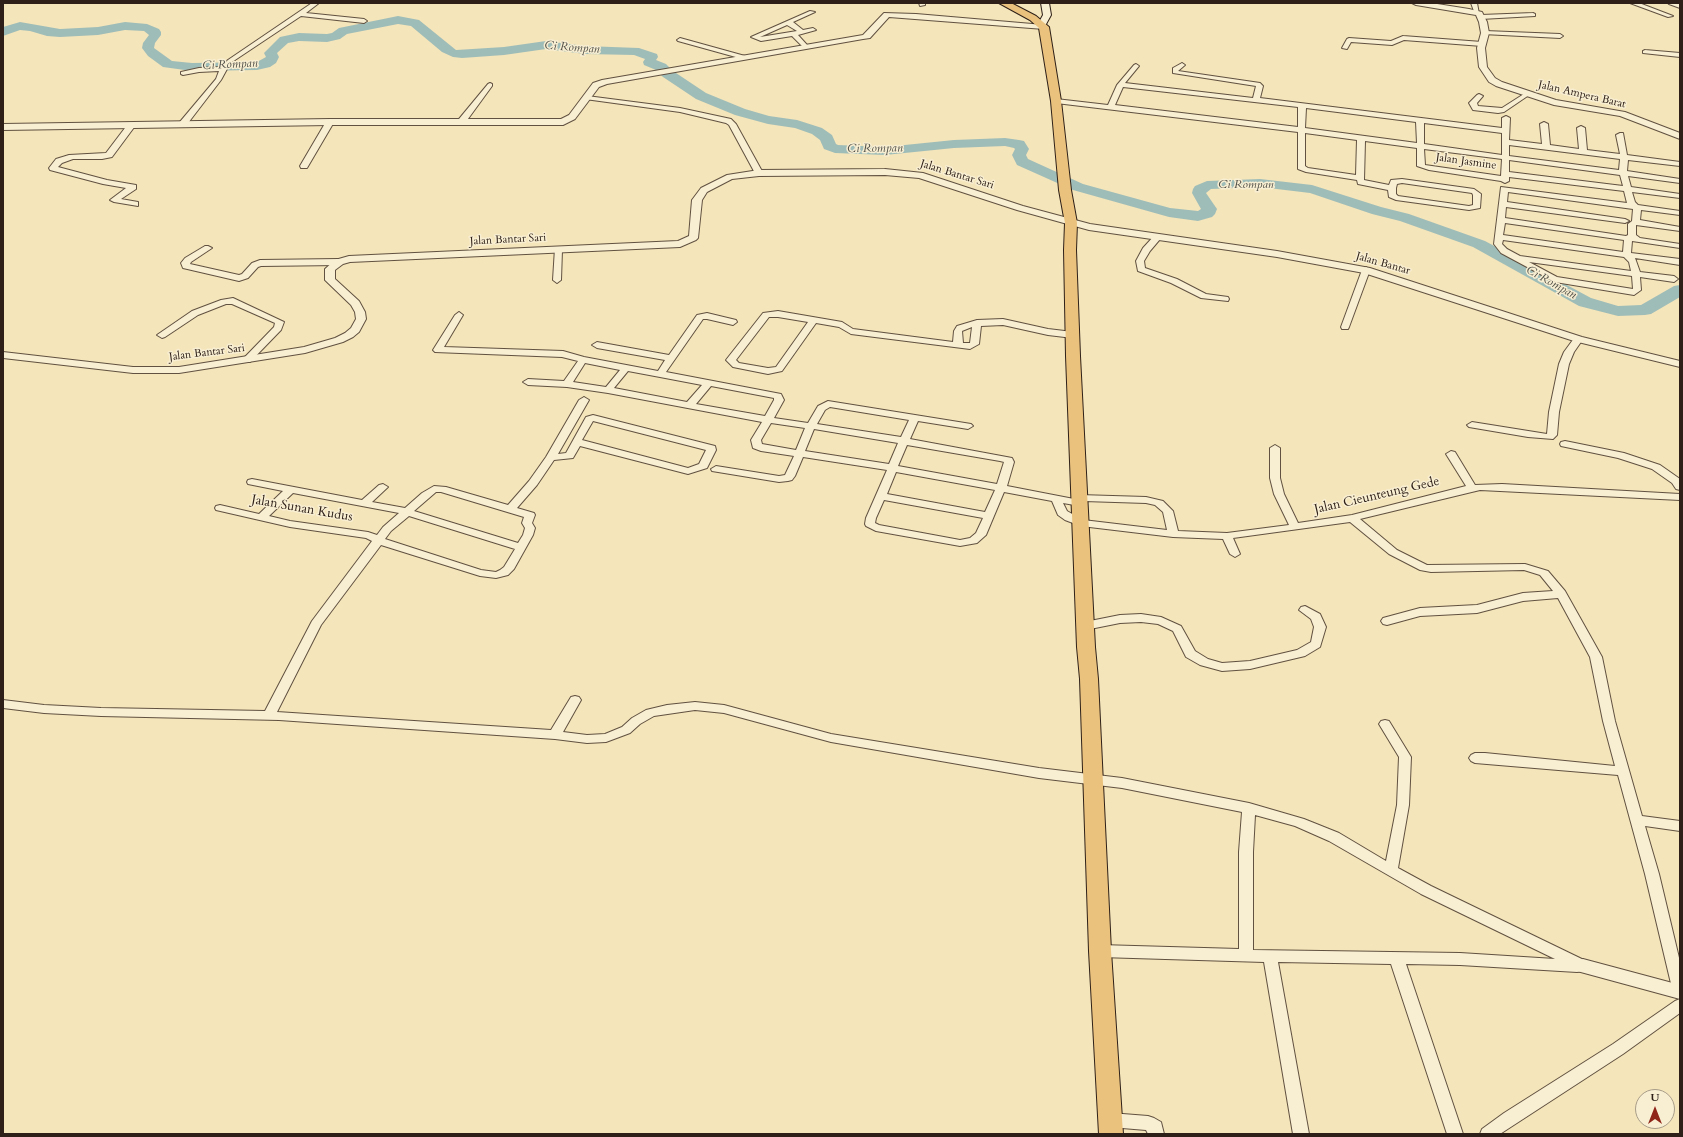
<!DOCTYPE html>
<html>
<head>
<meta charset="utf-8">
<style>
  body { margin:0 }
  #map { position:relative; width:1683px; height:1137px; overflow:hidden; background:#f5e5ba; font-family:Cardo,serif }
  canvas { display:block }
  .frame { position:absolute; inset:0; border:4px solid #2e2018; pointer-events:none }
  .north { position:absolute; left:1635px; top:1089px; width:40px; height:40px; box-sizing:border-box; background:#f8eed2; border:1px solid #a79c88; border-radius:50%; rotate:0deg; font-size:11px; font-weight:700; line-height:16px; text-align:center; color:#2e2018 }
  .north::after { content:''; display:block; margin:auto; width:14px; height:18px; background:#8f2418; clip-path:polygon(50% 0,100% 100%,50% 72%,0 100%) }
</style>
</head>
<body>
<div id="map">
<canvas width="1683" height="1137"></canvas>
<div class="frame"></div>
<div class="north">U</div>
</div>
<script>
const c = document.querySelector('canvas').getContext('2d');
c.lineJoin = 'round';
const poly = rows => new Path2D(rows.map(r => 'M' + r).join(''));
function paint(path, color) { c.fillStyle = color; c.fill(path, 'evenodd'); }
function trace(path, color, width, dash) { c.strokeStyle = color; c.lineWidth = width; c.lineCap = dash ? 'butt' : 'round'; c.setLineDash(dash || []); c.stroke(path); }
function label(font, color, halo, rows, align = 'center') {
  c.font = font + ' Cardo,serif'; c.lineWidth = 3; c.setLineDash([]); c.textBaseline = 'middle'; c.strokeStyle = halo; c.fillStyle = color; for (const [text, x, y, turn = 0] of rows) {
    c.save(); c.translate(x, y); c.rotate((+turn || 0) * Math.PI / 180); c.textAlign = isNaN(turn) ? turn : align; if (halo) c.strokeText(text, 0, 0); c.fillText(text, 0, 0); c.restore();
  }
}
paint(poly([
  [398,16,419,20,456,50,504,47,546,41,585,46,639,48,657,54,658,57,656,60,666,64,673,71,706,93,745,109,769,116,797,120,822,128,832,135,836,144,838,145,885,147,954,140,1005,138,1019,140,1024,141,1029,149,1026,155,1028,159,1083,184,1170,208,1198,211,1201,209,1192,193,1193,189,1195,186,1207,181,1260,179,1312,185,1381,207,1409,214,1485,241,1591,298,1618,306,1641,305,1674,286,1680,285,1680,297,1651,314,1645,315,1618,316,1579,306,1473,247,1400,221,1372,214,1310,193,1260,187,1211,189,1206,193,1217,209,1215,214,1212,217,1198,221,1169,217,1073,190,1017,165,1012,155,1015,149,1014,148,1005,146,954,148,885,155,835,153,824,149,820,140,812,134,795,128,768,124,735,115,696,99,663,77,656,70,644,65,643,62,645,59,634,55,585,54,546,49,504,55,462,58,453,57,442,52,411,26,398,24,347,34,340,39,327,42,299,41,288,43,277,53,279,57,276,63,270,67,257,70,192,71,163,67,148,56,142,48,143,43,149,35,144,31,125,30,98,35,60,37,47,36,30,31,20,30,3,36,3,27,20,22,60,29,98,27,125,22,147,24,159,29,161,32,161,35,155,43,154,48,172,61,192,63,257,62,266,57,264,53,280,37,299,33,327,34,332,33,339,28,398,16]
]), '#9fbdb8');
const minor = poly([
  [312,3,319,3,306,13,364,19,367,21,364,23,301,16,232,62,227,69,221,80,185,127,179,127,179,123,216,79,219,71,199,72,183,75,181,74,181,72,199,68,221,67,228,60,312,3],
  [919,3,925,3,925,5,920,6,919,3],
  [1471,3,1477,3,1479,14,1475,14,1471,3],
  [1630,3,1639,3,1673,16,1668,17,1630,3],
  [1668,3,1680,4,1680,8,1669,4,1668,3],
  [810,11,815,12,793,22,803,30,813,28,816,30,798,35,808,46,808,48,804,48,792,36,761,41,751,37,810,11],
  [787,25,797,31,760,37,787,25],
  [1533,13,1535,14,1535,16,1481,19,1478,17,1481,15,1533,13],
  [1485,31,1560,34,1563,36,1560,38,1483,34,1482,33,1485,31],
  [1403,36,1482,42,1485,44,1482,46,1404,40,1392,45,1351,42,1347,49,1342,48,1347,39,1349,38,1391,41,1403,36],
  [680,38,745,56,746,57,743,59,678,41,677,40,680,38],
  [1645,50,1680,53,1680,57,1643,53,1643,51,1645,50],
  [1182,63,1185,65,1178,71,1260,83,1263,86,1260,98,1502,128,1502,118,1506,116,1510,118,1509,140,1542,144,1540,124,1544,122,1548,124,1550,145,1579,149,1577,128,1581,126,1585,128,1587,150,1620,154,1616,135,1620,133,1623,133,1627,155,1680,162,1680,166,1628,160,1627,171,1680,179,1680,183,1628,176,1631,187,1680,194,1680,198,1632,192,1635,202,1638,205,1680,211,1680,215,1641,210,1640,220,1680,227,1680,231,1636,225,1636,235,1640,238,1680,244,1680,248,1632,241,1631,253,1680,259,1680,265,1635,258,1640,272,1674,276,1678,279,1674,282,1640,277,1641,290,1634,295,1555,282,1501,253,1494,244,1501,187,1627,203,1624,191,1509,177,1509,181,1505,183,1501,181,1429,170,1417,166,1417,148,1365,141,1364,180,1389,185,1391,180,1402,179,1474,189,1481,194,1480,208,1469,210,1396,200,1389,197,1388,190,1358,184,1357,180,1306,172,1298,169,1298,132,1056,103,1052,101,1056,99,1108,105,1117,85,1134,65,1136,64,1139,66,1125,83,1253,98,1256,86,1173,73,1173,68,1182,63],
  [1123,87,1298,107,1298,127,1115,105,1123,87],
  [1306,108,1416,122,1417,143,1305,128,1306,108],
  [1424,123,1502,133,1502,155,1424,144,1424,123],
  [1305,133,1357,140,1356,175,1308,168,1305,166,1305,133],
  [1509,145,1620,159,1619,170,1509,156,1509,145],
  [1424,149,1502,159,1501,176,1425,165,1424,149],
  [1509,160,1620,175,1623,186,1509,172,1509,160],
  [1402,183,1472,193,1473,195,1473,205,1469,206,1398,196,1396,194,1396,188,1397,184,1402,183],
  [1508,192,1633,209,1632,221,1628,224,1628,235,1626,236,1505,218,1506,207,1625,223,1629,221,1625,219,1507,202,1508,192],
  [1505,223,1624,240,1623,252,1503,235,1505,223],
  [1503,240,1624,257,1629,262,1631,271,1520,256,1507,249,1502,244,1503,240],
  [1529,262,1632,276,1633,289,1557,277,1529,262],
  [490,83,492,84,492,86,465,123,459,123,459,119,488,84,490,83],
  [1527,92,1529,93,1529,95,1504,112,1498,113,1473,110,1469,103,1477,95,1479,94,1483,96,1477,103,1478,106,1502,108,1527,92],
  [587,96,680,108,731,119,736,124,763,173,762,175,756,175,729,125,726,123,680,112,585,99,585,97,587,96],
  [327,120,333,120,334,122,307,168,301,168,300,166,327,120],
  [128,124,134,124,135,126,112,157,102,159,73,159,62,163,58,167,107,180,136,185,136,189,121,199,138,202,138,206,114,202,110,200,126,188,103,184,50,170,49,168,56,159,69,155,106,153,128,124],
  [1154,236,1160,236,1161,238,1150,251,1144,261,1145,268,1177,279,1206,294,1228,297,1229,299,1228,301,1201,298,1171,283,1138,271,1136,261,1143,248,1154,236],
  [205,246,208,246,212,248,191,262,190,264,239,275,242,274,252,263,260,260,339,259,343,262,339,265,261,266,258,267,248,278,239,281,183,268,181,263,185,258,205,246],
  [555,248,561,248,562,250,561,280,557,283,553,280,555,248],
  [1366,267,1370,270,1349,327,1348,329,1342,329,1341,327,1362,270,1366,267],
  [233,298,284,322,281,330,250,362,244,362,242,360,274,327,275,323,232,304,226,304,198,315,165,337,162,338,157,335,192,311,221,300,233,298],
  [778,311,842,322,853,329,953,342,954,331,957,326,977,320,1003,319,1048,329,1073,332,1078,335,1073,338,1048,335,1003,325,981,326,979,344,970,349,851,334,839,327,816,323,782,371,768,374,733,367,726,360,763,313,778,311],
  [769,317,778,317,808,322,776,367,768,368,739,363,736,360,769,317],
  [972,327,970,343,963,343,962,331,972,327],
  [459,312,463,315,444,347,563,351,584,357,658,371,665,360,597,348,592,345,597,342,669,355,697,315,707,313,736,320,737,322,733,325,707,319,703,319,666,372,781,394,784,400,774,418,808,423,818,406,828,401,971,424,973,426,968,429,918,421,910,439,1012,458,1014,462,1007,486,1074,499,1075,496,1079,495,1146,497,1163,501,1173,511,1178,531,1227,533,1289,525,1274,494,1270,478,1270,448,1275,445,1280,448,1280,478,1284,494,1298,523,1352,515,1466,486,1446,454,1451,451,1455,452,1475,485,1502,484,1680,494,1680,500,1480,490,1360,519,1397,550,1427,565,1525,564,1548,571,1565,591,1602,657,1615,721,1642,816,1680,821,1680,831,1645,826,1659,874,1680,962,1680,998,1675,996,1673,992,1645,874,1618,775,1475,763,1471,761,1469,758,1471,755,1475,753,1485,753,1615,766,1603,721,1590,657,1558,598,1523,601,1477,613,1420,616,1387,625,1383,624,1381,621,1383,618,1420,608,1477,605,1523,593,1553,591,1540,575,1524,570,1431,572,1420,570,1389,554,1350,522,1233,538,1240,554,1235,557,1230,554,1223,539,1173,537,1081,526,1065,520,1058,515,1052,501,1004,492,986,535,977,543,960,546,876,531,866,526,865,524,866,518,887,470,803,457,795,476,792,480,788,481,779,482,712,471,711,469,716,466,779,476,785,475,794,456,761,451,753,448,751,440,762,422,608,393,567,387,528,385,523,382,528,379,564,381,578,361,562,357,435,352,433,350,455,315,459,312],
  [585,363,620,370,606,387,573,382,585,363],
  [628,371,660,377,702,385,687,402,614,388,628,371],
  [711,386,774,398,774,400,765,416,696,404,711,386],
  [830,407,909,420,901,437,817,424,825,410,830,407],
  [771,423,805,428,796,450,762,444,761,440,771,423],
  [814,429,898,443,889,464,805,451,814,429],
  [907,445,1000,461,1004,462,997,484,898,466,907,445],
  [896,472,995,490,985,512,887,494,896,472],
  [884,500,983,518,976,533,970,538,960,540,879,525,875,523,876,518,884,500],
  [1084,501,1146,503,1155,505,1163,512,1167,530,1083,520,1067,511,1063,503,1080,506,1084,505,1085,503,1084,501],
  [1578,336,1583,339,1574,352,1569,364,1559,412,1557,435,1553,439,1528,437,1469,427,1467,425,1472,422,1547,434,1549,412,1559,364,1564,352,1575,337,1578,336],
  [584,397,589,400,558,454,566,453,586,417,593,415,715,446,716,450,707,468,688,474,580,446,573,458,554,460,537,485,517,508,534,513,535,515,532,523,535,528,533,535,514,569,508,575,496,578,480,576,381,545,321,625,277,712,551,730,571,697,575,696,579,697,581,700,563,732,587,735,605,734,622,727,632,718,646,710,667,705,695,702,724,705,831,734,1039,768,1122,778,1249,803,1304,819,1339,833,1386,861,1397,805,1399,757,1379,724,1381,721,1385,720,1389,721,1411,757,1409,805,1398,868,1431,886,1588,962,1590,966,1588,970,1577,972,1460,965,1406,964,1463,1134,1447,1134,1391,964,1278,962,1309,1134,1293,1134,1264,962,1100,957,1095,955,1093,951,1095,947,1100,945,1239,949,1239,852,1242,812,1122,788,1039,778,831,742,724,713,695,710,654,716,640,724,630,733,606,742,587,743,555,739,279,720,101,716,44,713,3,708,3,700,44,705,101,708,265,711,312,621,372,541,366,538,290,527,216,510,215,508,216,506,220,505,259,514,283,491,248,484,247,482,248,480,252,479,362,500,379,485,383,484,388,487,372,502,405,508,422,493,434,486,446,487,508,505,529,481,546,457,579,400,584,397],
  [593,421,706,450,699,464,688,468,582,440,593,421],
  [436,492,441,492,524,517,522,523,525,528,523,535,518,543,414,511,436,492],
  [293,493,399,513,383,527,377,535,368,532,290,521,269,516,293,493],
  [409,516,515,549,504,567,500,570,496,572,481,570,385,539,391,531,409,516],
  [1255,815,1295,826,1329,841,1421,894,1555,959,1460,953,1253,950,1253,852,1255,815],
  [1565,441,1624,453,1660,465,1680,479,1680,490,1676,489,1672,483,1652,469,1618,458,1561,446,1560,444,1561,442,1565,441],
  [1305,606,1320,614,1326,627,1320,647,1305,656,1250,669,1222,671,1200,665,1186,657,1173,631,1158,624,1141,622,1120,623,1085,630,1081,629,1079,626,1081,623,1085,622,1120,615,1141,614,1161,617,1181,626,1195,651,1208,659,1222,663,1250,661,1297,650,1311,642,1314,627,1311,619,1299,610,1301,607,1305,606],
  [1680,999,1680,1013,1623,1054,1500,1134,1480,1134,1482,1129,1504,1113,1613,1044,1675,1001,1680,999],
  [1110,1113,1148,1116,1154,1118,1161,1122,1164,1134,1148,1134,1146,1130,1110,1127,1104,1125,1102,1120,1104,1115,1110,1113]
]);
const tertiary = poly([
  [1412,3,1431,3,1469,9,1482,12,1487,22,1489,33,1485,48,1487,67,1495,78,1502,82,1556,100,1625,112,1680,133,1680,139,1620,116,1554,105,1496,86,1489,82,1479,67,1477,48,1481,33,1479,22,1476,15,1416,5,1412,3],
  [884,13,916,14,1044,25,1048,27,1044,29,889,17,870,38,863,39,607,84,599,87,575,119,563,125,330,125,3,130,3,124,330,119,561,119,569,115,593,83,602,80,863,35,884,13],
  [885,169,923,173,1023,206,1090,224,1277,251,1370,268,1582,337,1680,361,1680,367,1574,341,1364,273,1277,257,1089,230,1017,210,919,178,885,175,759,176,732,179,707,192,702,200,698,238,696,240,680,247,350,262,343,264,335,270,335,279,359,301,365,312,366,319,359,332,353,337,343,342,305,353,179,373,133,373,3,358,3,352,133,367,179,367,304,347,335,338,345,333,351,328,356,319,355,312,351,305,325,280,325,269,335,260,349,256,678,241,689,236,692,200,701,188,727,175,759,170,885,169],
  [1583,959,1680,985,1680,999,1577,971,1575,966,1577,961,1583,959]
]);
const secondary = poly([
  [1041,3,1049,3,1051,15,1045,26,1042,27,1038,24,1043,15,1041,3]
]);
const primary = poly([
  [999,3,1011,3,1036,16,1049,27,1061,101,1071,190,1077,223,1076,250,1080,356,1095,647,1098,679,1111,951,1123,1134,1099,1134,1089,951,1080,679,1077,647,1066,356,1064,250,1065,223,1059,190,1051,101,1039,28,1030,20,999,3]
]);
trace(minor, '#605140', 2);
trace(tertiary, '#605140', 2);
trace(secondary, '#2e2018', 2);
trace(primary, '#2e2018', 2);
paint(minor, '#f8eed2');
paint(tertiary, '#f8eed2');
paint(secondary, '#f8eed2');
paint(primary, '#eac27d');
label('11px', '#2e2018', '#f8eed2', [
  ["Jalan Ampera Barat",1582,95,13],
  ["Jalan Jasmine",1466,162,8],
  ["Jalan Bantar Sari",957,175,17],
  ["Jalan Bantar Sari",508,240,-3],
  ["Jalan Bantar",1383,264,16],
  ["Jalan Bantar Sari",207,353,-7]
]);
label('italic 12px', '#504f48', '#f8eed2', [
  ["Ci Rompan",572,48,4],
  ["Ci Rompan",230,65,-3],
  ["Ci Rompan",875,149,-1],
  ["Ci Rompan",1246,185],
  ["Ci Rompan",1551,283,29]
]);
label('13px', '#2e2018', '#f8eed2', [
  ["Jalan Cieunteung Gede",1377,496,-13],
  ["Jalan Sunan Kudus",302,509,10]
]);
</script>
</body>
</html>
